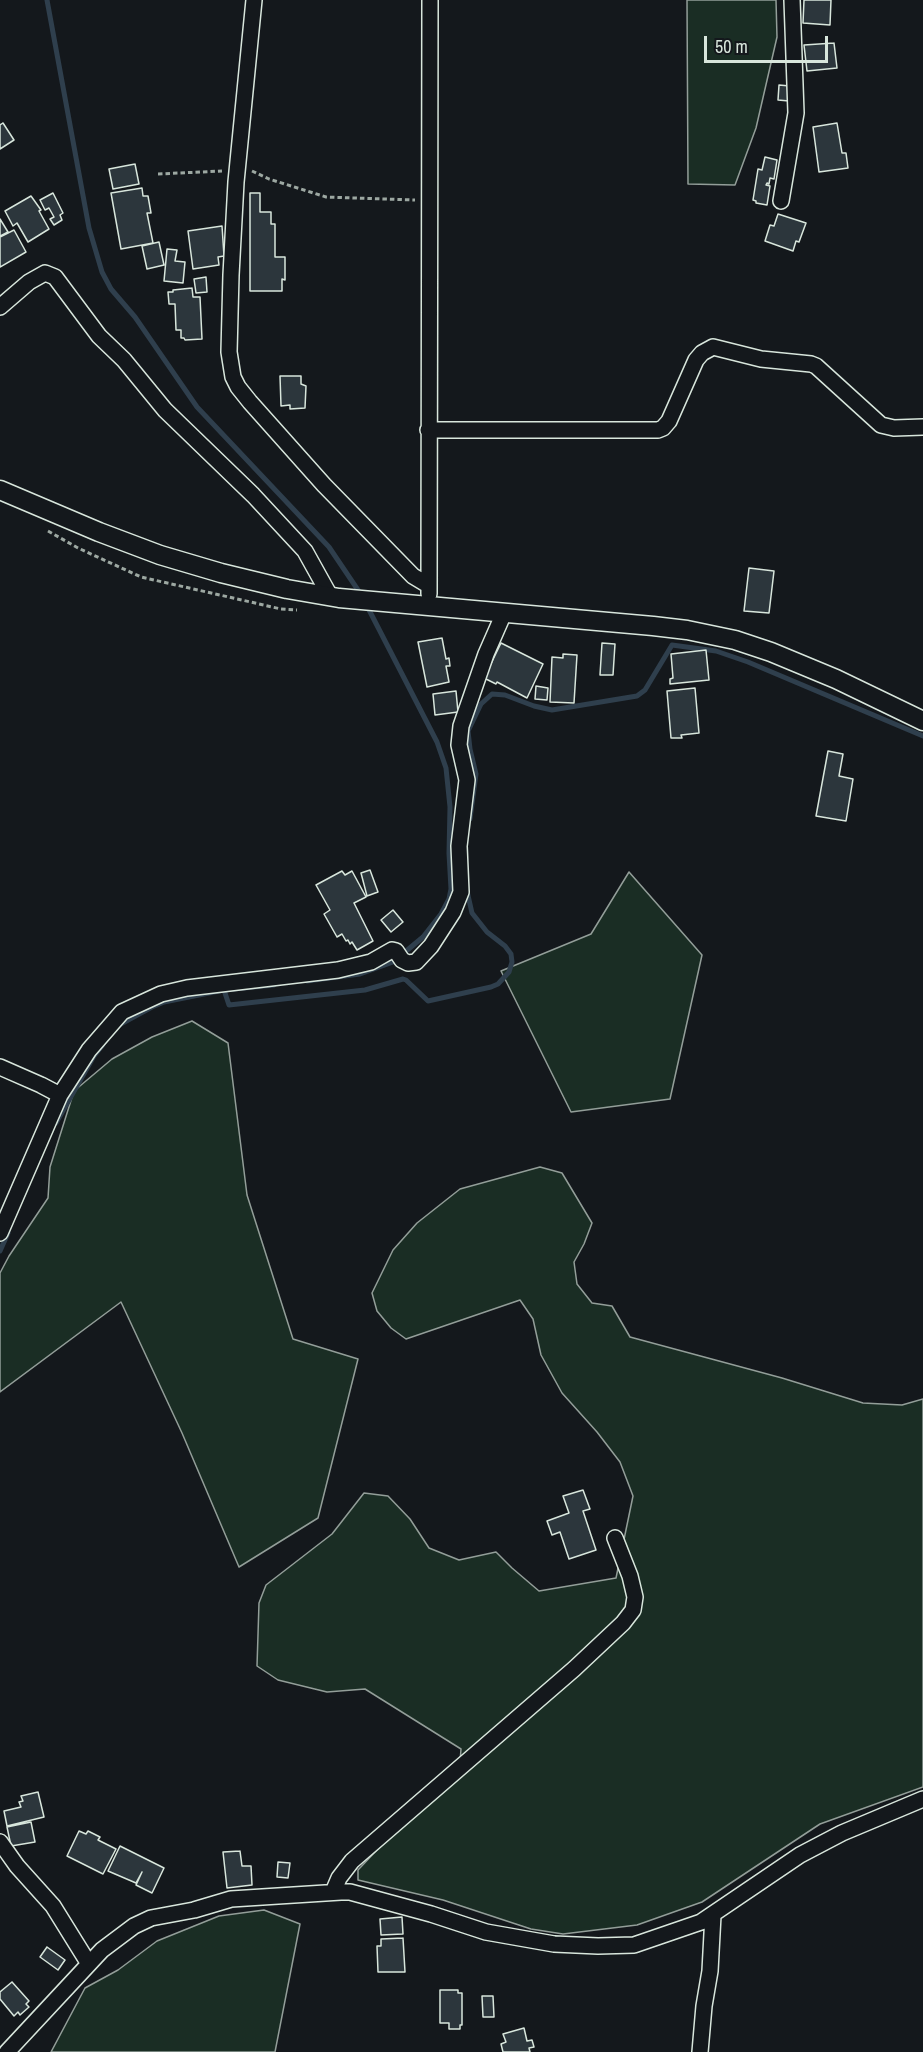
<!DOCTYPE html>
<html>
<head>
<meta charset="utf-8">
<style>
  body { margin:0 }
  #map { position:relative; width:923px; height:2052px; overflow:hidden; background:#14181c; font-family:"Archivo Narrow",sans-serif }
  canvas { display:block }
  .scale { position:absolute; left:704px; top:36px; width:124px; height:27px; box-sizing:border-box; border:3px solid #d8e6dc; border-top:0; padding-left:8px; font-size:18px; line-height:21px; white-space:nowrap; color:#d8e6dc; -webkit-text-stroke:4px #14181c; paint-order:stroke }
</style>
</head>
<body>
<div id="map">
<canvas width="923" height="2052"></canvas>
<div class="scale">50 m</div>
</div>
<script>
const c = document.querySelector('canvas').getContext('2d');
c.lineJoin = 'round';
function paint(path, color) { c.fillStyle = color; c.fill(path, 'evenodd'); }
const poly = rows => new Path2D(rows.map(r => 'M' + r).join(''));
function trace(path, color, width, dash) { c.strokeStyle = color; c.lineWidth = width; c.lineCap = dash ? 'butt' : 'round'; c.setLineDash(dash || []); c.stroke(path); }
const green = poly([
  [687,0,776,0,777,37,756,128,735,185,688,184,687,0],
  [629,872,702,955,670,1099,571,1112,501,971,591,934,629,872],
  [192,1021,228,1043,247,1195,293,1339,358,1359,318,1518,239,1567,182,1433,121,1302,0,1392,0,1273,9,1256,48,1198,50,1167,74,1091,112,1059,152,1037,192,1021],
  [540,1167,562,1173,592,1223,584,1244,574,1262,577,1284,592,1303,612,1306,630,1337,782,1378,863,1403,902,1405,923,1399,923,1787,820,1824,702,1902,637,1925,563,1934,531,1929,443,1900,358,1880,358,1870,460,1762,461,1749,365,1689,327,1692,278,1680,257,1666,259,1603,266,1585,332,1534,364,1493,388,1496,410,1519,429,1548,459,1560,496,1552,512,1568,539,1591,616,1578,633,1496,620,1462,597,1432,562,1393,541,1355,533,1319,520,1300,406,1339,391,1328,377,1311,372,1293,393,1250,417,1223,460,1189,540,1167],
  [264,1910,300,1924,275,2052,51,2052,85,1988,118,1970,157,1941,219,1916,264,1910]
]);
paint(green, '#1a2d24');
trace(green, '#939e99', 1.5);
trace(poly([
  [47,0,89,228,102,272,111,289,135,317,197,407,329,547,362,596],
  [470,819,476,774,470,749,468,731,481,704,492,694,505,695,534,706,552,710,637,696,645,690,672,645,716,651,748,662,923,736],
  [307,981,360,974,393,962,423,937,441,914,449,899,451,889,449,853,450,807,446,768,437,742,366,604],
  [224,990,229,1005,365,990,403,979,406,980,428,1001,491,987,498,984,509,972,512,962,511,954,505,946,487,932,472,913,467,891],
  [119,1025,152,1007,164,1002,224,990,274,985],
  [56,1123,94,1056,102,1046],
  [0,1251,8,1233]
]), '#2f3f4d', 5);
const building = poly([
  [804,0,831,0,830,25,803,23,804,0],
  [834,43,837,68,807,71,804,45,834,43],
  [779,85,790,86,789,101,778,100,779,85],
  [3,123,14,140,0,149,0,125,3,123],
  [837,123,842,153,846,153,848,168,819,172,813,127,837,123],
  [765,157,777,160,774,179,770,178,769,184,767,183,766,185,770,186,767,205,756,203,756,201,753,200,758,169,762,170,765,157],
  [135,164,139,184,113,189,109,169,135,164],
  [142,188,143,196,148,196,151,213,147,213,153,243,121,249,111,193,142,188],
  [53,193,63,213,60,215,62,220,54,225,50,219,54,217,49,208,45,210,40,200,53,193],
  [250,193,260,193,260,212,271,212,271,224,275,224,275,257,285,257,285,280,282,279,282,291,250,291,250,193],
  [31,196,41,210,39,211,49,229,28,242,17,223,13,226,5,211,31,196],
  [778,214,806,223,799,242,796,241,793,251,765,241,770,225,774,226,778,214],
  [0,219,8,232,0,236,0,219],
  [222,226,224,256,218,257,219,265,193,269,188,231,222,226],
  [14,230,26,252,0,267,0,237,14,230],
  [159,242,164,265,147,269,142,246,159,242],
  [167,249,177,250,175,261,185,262,183,283,164,281,167,249],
  [206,277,207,292,196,293,194,279,206,277],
  [192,288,193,297,200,297,202,339,185,340,184,338,181,338,181,330,176,330,175,304,169,304,168,292,173,292,173,290,192,288],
  [280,376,301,376,301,384,306,386,305,408,290,409,290,405,281,406,280,376],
  [749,568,774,571,769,613,744,611,749,568],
  [442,638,446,659,449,658,450,666,446,666,449,682,427,687,418,642,442,638],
  [501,643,543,664,527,698,497,682,496,684,484,678,501,643],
  [602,643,615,644,613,675,600,675,602,643],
  [706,650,709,680,670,684,670,679,673,678,671,654,706,650],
  [563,654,577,655,574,703,550,702,552,657,563,658,563,654],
  [536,686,548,688,547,700,535,699,536,686],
  [695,688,699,733,681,735,682,738,671,738,667,691,695,688],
  [456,691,458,712,435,715,433,694,456,691],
  [828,751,843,754,839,776,853,779,846,821,816,816,828,751],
  [370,870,378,892,367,896,361,873,370,870],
  [342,871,345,875,352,871,366,897,354,903,373,941,357,950,352,942,350,944,348,940,346,941,342,934,337,937,324,914,330,910,316,885,342,871],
  [393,910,403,922,391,932,381,920,393,910],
  [583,1490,590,1509,583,1511,596,1550,569,1559,560,1532,552,1535,547,1521,569,1513,563,1496,583,1490],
  [38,1792,44,1817,7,1826,4,1811,21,1807,19,1802,23,1801,21,1796,38,1792],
  [31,1822,35,1842,11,1846,7,1827,31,1822],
  [79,1831,86,1834,88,1831,100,1837,98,1840,116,1849,103,1874,67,1856,79,1831],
  [120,1846,164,1868,152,1893,136,1885,142,1872,136,1883,108,1871,120,1846],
  [240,1851,242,1866,251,1866,252,1885,227,1888,223,1852,240,1851],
  [278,1862,290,1863,288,1878,277,1877,278,1862],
  [402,1917,403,1934,381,1935,380,1919,402,1917],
  [403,1938,405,1972,378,1972,377,1946,381,1946,381,1939,403,1938],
  [47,1947,65,1960,58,1970,40,1957,47,1947],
  [12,1982,29,2001,26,2004,29,2007,20,2015,18,2012,14,2016,0,1999,0,1992,12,1982],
  [440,1990,458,1990,458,1993,462,1993,462,2025,460,2025,460,2029,449,2029,449,2023,440,2023,440,1990],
  [482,1996,493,1996,494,2017,483,2017,482,1996],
  [524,2028,527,2041,532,2040,534,2047,529,2048,530,2052,503,2052,501,2044,506,2042,503,2034,524,2028]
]);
paint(building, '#2c363c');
trace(building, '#d8e6dc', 1.5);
const minor = poly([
  [254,0,236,182,231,275,229,352,233,377,238,387,250,402,324,485,413,576,428,585],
  [781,201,796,113,792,0],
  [0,307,29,282,45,273,55,277,99,336,124,360,165,410,253,495,305,551,330,596],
  [428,430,658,430,663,428,669,421,696,360,702,353,713,347,761,359,811,364,816,366,881,425,894,428,923,427],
  [429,594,430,0],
  [0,1067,41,1085,60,1095],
  [0,1233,60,1095,89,1050,122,1012,161,994,187,988,338,970,371,962,392,950,396,951,402,960,408,963,416,962,431,946,453,912,461,892,459,846,467,780,459,745,461,726,486,654,504,613],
  [0,1842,17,1866,53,1906,89,1964],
  [333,1892,339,1878,352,1861,574,1669,623,1623,633,1610,635,1597,630,1576,615,1538],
  [7,2052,102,1950,134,1926,151,1918,194,1910,231,1899,341,1892,350,1892,431,1914,486,1932,554,1944,598,1946,634,1945,701,1922,800,1855,842,1833,923,1799],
  [700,2052,704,2006,710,1971,713,1915]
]);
const tertiary = poly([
  [0,490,99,532,160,555,221,573,287,589,339,598,653,626,687,630,735,640,771,652,836,679,923,721]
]);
trace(minor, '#d8e6dc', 18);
trace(tertiary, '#d8e6dc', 21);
trace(poly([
  [252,171,269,179,326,197,415,200],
  [158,174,222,171],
  [48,531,78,548,141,577,281,609,297,610]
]), '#9da8a2', 3, [4.5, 3]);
trace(minor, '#14181c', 15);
trace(tertiary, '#14181c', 18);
</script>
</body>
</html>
